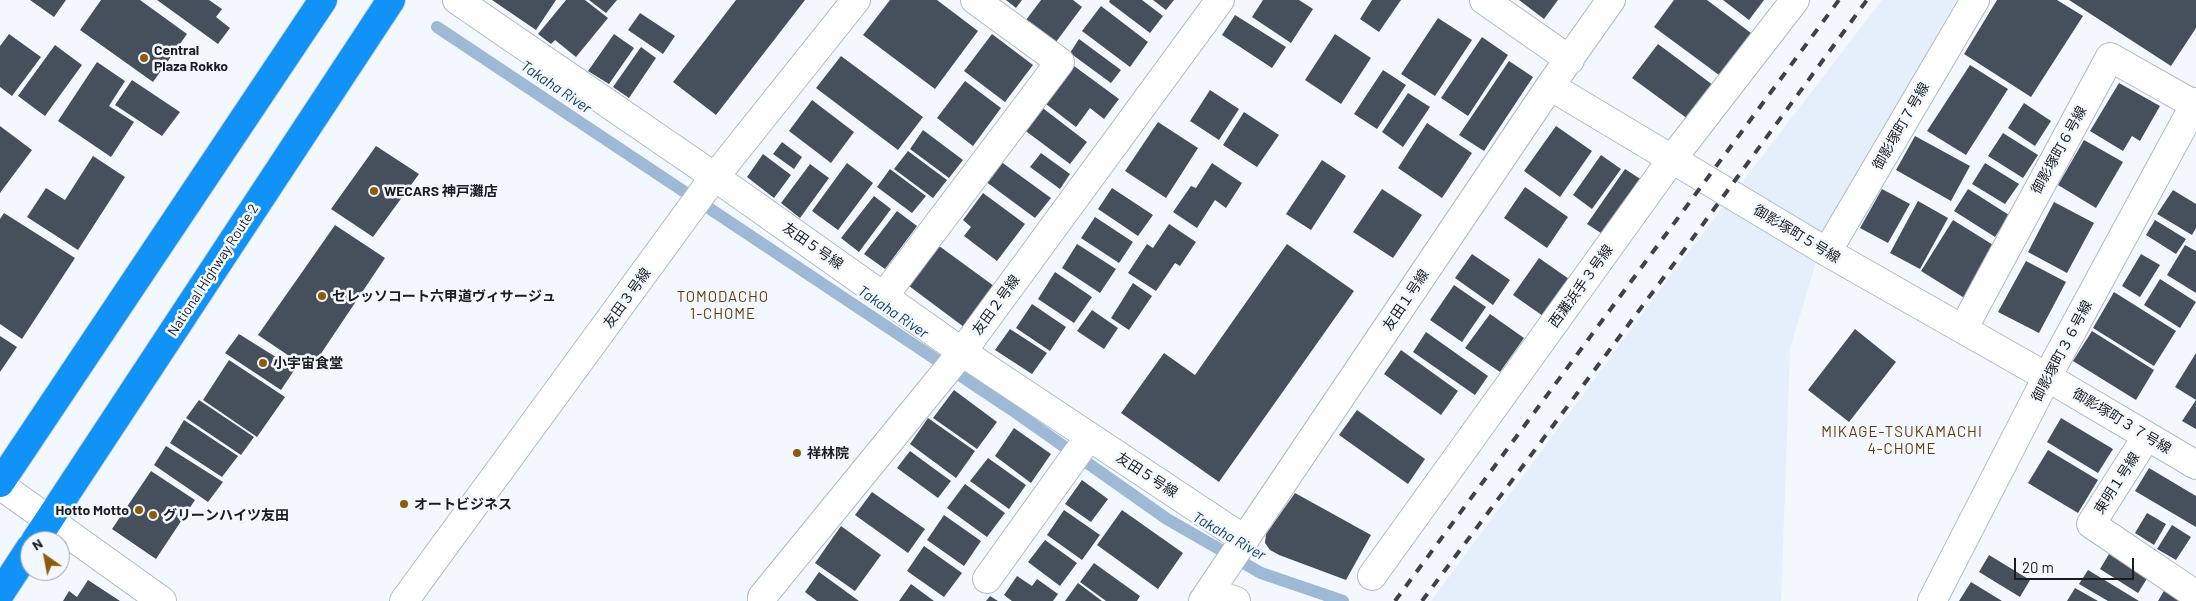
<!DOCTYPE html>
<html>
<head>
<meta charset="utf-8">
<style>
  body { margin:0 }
  #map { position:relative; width:2196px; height:601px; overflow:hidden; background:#f3f8fe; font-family:Barlow,sans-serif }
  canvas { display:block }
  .north { position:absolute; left:20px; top:531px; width:50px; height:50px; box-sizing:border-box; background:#f3f8fe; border:1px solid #9ca0a6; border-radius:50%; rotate:327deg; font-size:14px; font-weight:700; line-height:20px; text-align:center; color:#191d22 }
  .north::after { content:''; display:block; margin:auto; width:18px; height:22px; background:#8e5b0a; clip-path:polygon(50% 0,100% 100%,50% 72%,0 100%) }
  .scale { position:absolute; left:2014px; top:558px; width:120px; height:22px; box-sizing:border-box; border:2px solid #191d22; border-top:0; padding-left:6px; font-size:15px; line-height:18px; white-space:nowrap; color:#191d22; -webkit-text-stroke:4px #f3f8fe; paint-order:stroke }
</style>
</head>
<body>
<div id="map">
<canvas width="2196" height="601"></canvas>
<div class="north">N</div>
<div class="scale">20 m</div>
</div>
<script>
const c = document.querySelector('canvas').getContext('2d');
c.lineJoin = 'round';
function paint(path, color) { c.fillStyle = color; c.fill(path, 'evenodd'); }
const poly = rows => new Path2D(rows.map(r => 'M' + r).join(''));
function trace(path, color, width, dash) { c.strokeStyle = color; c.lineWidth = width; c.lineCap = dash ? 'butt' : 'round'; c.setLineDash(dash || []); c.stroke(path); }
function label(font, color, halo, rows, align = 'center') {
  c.font = font + ' Barlow,"Noto Sans JP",sans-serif'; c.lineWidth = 5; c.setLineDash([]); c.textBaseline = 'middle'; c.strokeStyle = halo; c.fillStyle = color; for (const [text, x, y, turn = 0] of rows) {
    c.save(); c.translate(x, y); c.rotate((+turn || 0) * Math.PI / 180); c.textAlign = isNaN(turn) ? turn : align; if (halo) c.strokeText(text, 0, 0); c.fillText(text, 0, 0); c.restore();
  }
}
paint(poly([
  [1882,0,1956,0,1819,252,1790,349,1781,601,1431,601,1674,271]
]), '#e4effb');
trace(poly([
  [437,27,1018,414,1167,519,1261,573,1343,601]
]), '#9db9d6', 12);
paint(poly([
  [30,0,66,0,54,17],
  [101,0,140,0,187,34,153,82,80,30],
  [157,0,209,0,222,9,216,17,230,28,218,44],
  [492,0,556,0,536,30],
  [566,0,585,0,608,18,576,57,555,40,551,44,538,34],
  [589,0,617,0,606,13],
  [736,0,805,0,716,115,673,82],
  [890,0,937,0,978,31,935,89,863,35],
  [1006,0,1022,0,1016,8],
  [1041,0,1073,0,1082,7,1056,42,1026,20],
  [1110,0,1142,0,1163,16,1150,33,1109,2],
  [1153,0,1174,0,1166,10],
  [1263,0,1299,0,1313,9,1291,43,1252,17],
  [1372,0,1401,0,1379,32,1360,19],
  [1519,0,1558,0,1544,19],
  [1674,0,1707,0,1751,33,1719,75,1654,27],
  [1723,0,1764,0,1749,20],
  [1997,0,2057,0,2083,16,2031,97,1964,54],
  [2069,0,2196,0,2196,28,2171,66],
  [1101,6,1148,42,1130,67,1082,31],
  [640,13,675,36,663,54,628,30],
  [1235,15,1286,47,1272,68,1222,35],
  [1438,18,1472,40,1435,96,1401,74],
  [9,34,41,57,12,96,0,87,0,46],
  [614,34,634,48,609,84,588,71],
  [992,34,1033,65,1005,102,964,71],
  [1335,34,1371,58,1341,104,1305,80],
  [1482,37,1508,55,1468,116,1441,98],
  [1079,39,1121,70,1111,83,1070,53],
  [1658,44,1717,88,1692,122,1632,78],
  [55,45,82,65,45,116,18,96],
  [641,47,656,58,629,98,613,87],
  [841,56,923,117,898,150,816,88],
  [1509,61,1533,77,1484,151,1459,135],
  [97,62,125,81,109,106,134,122,111,157,58,121],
  [1070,63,1119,99,1104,119,1090,108,1076,127,1042,101],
  [1970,65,2008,89,1966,155,1927,131],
  [1383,70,1406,85,1377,129,1354,114],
  [132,80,180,112,162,136,115,105],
  [965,81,1001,108,973,146,937,118],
  [2119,83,2160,106,2140,141,2132,136,2123,151,2090,131],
  [1210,90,1239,109,1219,140,1190,121],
  [1408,93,1430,107,1403,147,1382,132],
  [812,100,854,132,831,163,789,131],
  [2024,103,2051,121,2035,146,2008,128],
  [1040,106,1087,142,1070,164,1023,129],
  [1244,112,1279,135,1257,167,1223,145],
  [1158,122,1198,148,1166,198,1125,171],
  [1427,123,1472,153,1442,198,1398,168],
  [0,126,32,150,0,193],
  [1556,126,1592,151,1560,197,1524,171],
  [923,130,963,160,949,178,910,149],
  [2003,133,2038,155,2023,178,1988,156],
  [1915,136,1970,166,1951,201,1896,170],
  [2084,140,2123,162,2096,208,2058,185],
  [782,142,802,157,794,169,773,154],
  [376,146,419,174,373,237,331,209],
  [908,151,947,180,933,198,894,169],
  [1041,153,1070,174,1060,189,1030,167],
  [763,154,791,175,774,198,747,177],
  [1601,155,1621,169,1592,209,1573,195],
  [93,156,125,177,78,250,27,217,46,188,65,200],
  [1322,160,1346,176,1311,230,1286,214],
  [1000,161,1051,198,1035,218,985,181],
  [847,163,873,183,838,230,812,211],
  [1212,163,1242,183,1226,208,1215,200,1197,228,1173,212,1191,186,1196,188],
  [1985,163,2019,184,2005,204,1972,184],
  [810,164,829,178,800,218,781,203],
  [890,169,926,196,912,213,877,187],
  [1625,169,1645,182,1607,237,1587,224],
  [1525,187,1568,217,1547,248,1504,218],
  [1112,188,1153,215,1138,236,1098,209],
  [1382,189,1422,215,1393,258,1353,232],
  [1882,189,1910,204,1888,243,1860,228],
  [1968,189,2009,215,1995,237,1954,211],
  [2173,190,2196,204,2196,228,2192,235,2157,214],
  [983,193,1025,224,997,261,964,236,971,227,963,220],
  [874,196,891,209,859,252,841,238],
  [1918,201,1948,218,1920,269,1890,253],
  [2054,202,2094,223,2067,273,2028,252],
  [897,211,917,226,885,269,864,254],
  [4,213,75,258,22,339,0,324,0,219],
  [1095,217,1133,242,1119,263,1081,238],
  [1953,220,1998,248,1966,299,1921,271],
  [2155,220,2186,239,2176,254,2146,235],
  [1169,224,1196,242,1180,266,1175,263,1156,291,1128,273,1147,244,1153,248],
  [335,225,385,258,310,370,258,335],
  [935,243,994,286,964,327,905,283],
  [1077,244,1116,269,1100,293,1062,268],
  [1287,244,1354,291,1219,482,1121,413,1164,353,1195,375],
  [2185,245,2196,251,2196,293,2167,275],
  [1472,254,1510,280,1493,305,1455,278],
  [2141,254,2160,265,2140,297,2122,286],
  [1539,258,1569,279,1543,316,1513,295],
  [2026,261,2066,282,2039,333,1998,312],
  [1055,272,1092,297,1074,323,1038,299],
  [2160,279,2196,302,2180,328,2144,305],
  [1133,283,1152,296,1129,330,1111,318],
  [1454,285,1486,307,1462,342,1430,320],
  [2114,292,2176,331,2154,366,2093,328],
  [1032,304,1066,327,1050,351,1016,328],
  [1092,310,1118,328,1104,349,1077,331],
  [1490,314,1524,338,1500,372,1465,348],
  [1010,329,1047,353,1032,374,995,350],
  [1855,329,1896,362,1849,422,1808,390],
  [2092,331,2154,370,2136,400,2073,361],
  [1426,332,1488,376,1475,395,1413,352],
  [239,334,295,369,281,390,225,353],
  [0,336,17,347,0,372],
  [1401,350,1458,391,1441,415,1384,374],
  [2196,353,2196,429,2182,421,2196,400,2175,387],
  [229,360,285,397,257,437,203,400],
  [954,390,997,422,977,449,933,418],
  [199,400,254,437,241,455,186,418],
  [1357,410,1425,459,1408,484,1339,435],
  [928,418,975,451,956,478,910,444],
  [2061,418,2113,449,2098,473,2047,442],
  [184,420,238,456,222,477,170,443],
  [1014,428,1051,454,1031,483,995,456],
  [166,446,223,482,208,502,154,465],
  [2048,450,2098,480,2078,513,2028,483],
  [910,451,951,481,938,498,897,468],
  [988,458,1026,485,1009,509,970,481],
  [2149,468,2196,496,2196,527,2135,491],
  [151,471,195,500,156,559,112,529],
  [1082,480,1108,499,1091,522,1065,504],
  [965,484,1005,513,987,537,947,508],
  [872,492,925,529,908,553,855,515],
  [1295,493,1371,535,1346,580,1279,555,1270,550,1265,543,1266,534],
  [1064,510,1100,535,1082,560,1047,535],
  [1122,510,1183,553,1158,589,1097,545],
  [2147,513,2166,524,2154,545,2135,533],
  [944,515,981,541,964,566,927,540],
  [2172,525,2191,537,2176,560,2157,549],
  [841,526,881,555,855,591,815,563],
  [1045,540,1077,563,1060,586,1028,562],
  [924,546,962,573,944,597,907,571],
  [2109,554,2148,577,2138,593,2100,569],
  [1989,555,2030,580,2020,597,1979,572],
  [1094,563,1140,596,1137,601,1106,601,1080,582],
  [2088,570,2139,601,2108,601,2079,584],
  [819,572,859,601,817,601,805,592],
  [1017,576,1032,586,1037,579,1058,594,1053,601,1012,601,1004,595],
  [88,580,120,601,63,601,69,591,77,597],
  [1971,582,2002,601,1959,601],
  [1078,583,1102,601,1065,601],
  [911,584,934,601,899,601],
  [2075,588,2098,601,2067,601],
  [2165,589,2186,601,2158,601],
  [990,596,998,601,986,601]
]), '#46505c');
const minor = poly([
  [457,0,715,177,962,352,1245,540],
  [1484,0,1570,60],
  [1550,86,1827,252,2047,377,2196,465],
  [1827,252,1975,0],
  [884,296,1060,62,975,0],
  [1963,329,2110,57,2195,105],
  [2147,436,2091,524,2196,595],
  [0,485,162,601],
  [1372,576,1672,159,1795,0],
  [987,579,1089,437],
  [1211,592,1236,601],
  [404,601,706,188,856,0],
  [762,601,762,597,962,352,1220,0],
  [1203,601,1550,86,1611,0],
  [1932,601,2047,377,2196,102]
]);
const highway = poly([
  [0,483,323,0],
  [35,541,391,0],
  [0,594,30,548]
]);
trace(minor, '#adbac7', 30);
trace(highway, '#d6d6d7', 30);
trace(minor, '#fff', 28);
trace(highway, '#1192f6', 28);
trace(poly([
  [1395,601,1839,0],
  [1422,601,1676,261,1867,0]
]), '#3e4248', 4, [9, 9]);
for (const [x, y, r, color] of [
  [144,58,5,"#8e5b0a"],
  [374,191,5,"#8e5b0a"],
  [322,296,5,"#8e5b0a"],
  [263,363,5,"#8e5b0a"],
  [797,453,5,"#8e5b0a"],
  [404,504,5,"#8e5b0a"],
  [139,510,5,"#8e5b0a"],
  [153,515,5,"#8e5b0a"]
]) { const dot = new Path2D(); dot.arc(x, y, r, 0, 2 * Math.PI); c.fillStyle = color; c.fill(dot); trace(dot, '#f3f8fe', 2); }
label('bold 14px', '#191d22', '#f3f8fe', [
  ["Central",154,50],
  ["Plaza Rokko",154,66],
  ["WECARS 神戸灘店",384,191],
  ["セレッソコート六甲道ヴィサージュ",332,296],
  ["小宇宙食堂",273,363],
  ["祥林院",807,453],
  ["オートビジネス",414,504],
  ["Hotto Motto",129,510,"right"],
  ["グリーンハイツ友田",163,515]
], 'left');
label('14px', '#191d22', '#f3f8fe', [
  ["御影塚町７号線",1901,126,-60],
  ["御影塚町６号線",2059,150,-61],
  ["御影塚町５号線",1797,234,31],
  ["友田５号線",813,246,35],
  ["National Highway Route 2",213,270,-57],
  ["西灘浜手３号線",1581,286,-54],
  ["友田３号線",627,298,-54],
  ["友田１号線",1406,300,-56],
  ["友田２号線",996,305,-54],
  ["御影塚町３６号線",2062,351,-62],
  ["御影塚町３７号線",2122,421,31],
  ["友田５号線",1147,475,33],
  ["東明１号線",2117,483,-57]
]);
label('italic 15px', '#0e395f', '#f3f8fe', [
  ["Takaha River",556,87,34],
  ["Takaha River",893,312,34],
  ["Takaha River",1229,536,30]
]);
c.letterSpacing = '1px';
label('15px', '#603c08', '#f3f8fe', [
  ["TOMODACHO",723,297],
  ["1-CHOME",723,314],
  ["MIKAGE-TSUKAMACHI",1902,432],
  ["4-CHOME",1902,449]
]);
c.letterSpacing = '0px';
</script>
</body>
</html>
